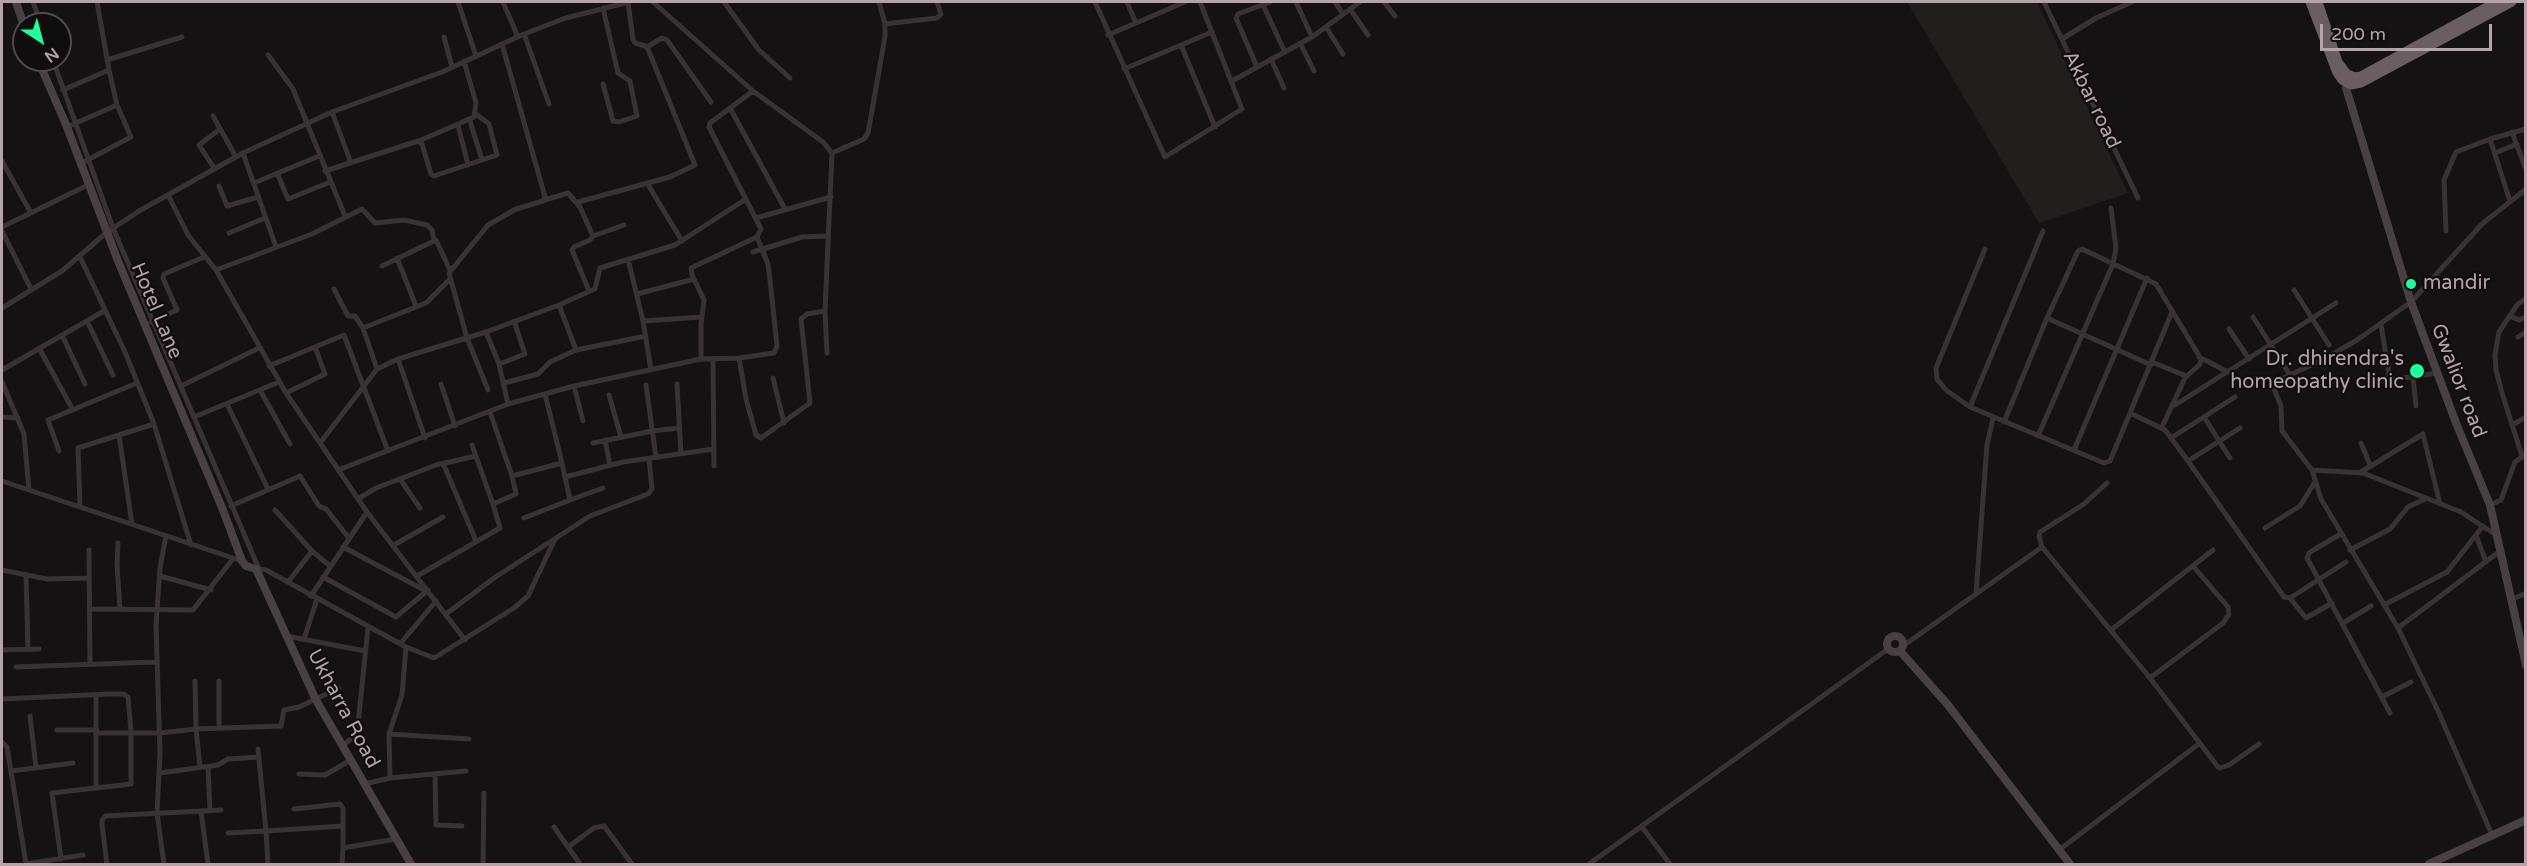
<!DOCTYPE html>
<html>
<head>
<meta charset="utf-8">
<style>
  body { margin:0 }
  #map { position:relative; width:2527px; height:866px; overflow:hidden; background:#141212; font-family:"Varela Round",sans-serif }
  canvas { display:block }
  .frame { position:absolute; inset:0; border:3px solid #b6a2aa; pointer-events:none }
  .north { position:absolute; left:12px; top:12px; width:60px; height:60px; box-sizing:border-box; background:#0f0d0d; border:2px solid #52494c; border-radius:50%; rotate:144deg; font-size:16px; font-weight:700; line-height:24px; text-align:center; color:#b6a2aa }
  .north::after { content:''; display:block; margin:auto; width:21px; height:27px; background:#1eff9d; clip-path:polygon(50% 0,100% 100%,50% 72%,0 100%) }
  .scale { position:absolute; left:2320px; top:24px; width:172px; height:27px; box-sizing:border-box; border:3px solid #b6a2aa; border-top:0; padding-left:8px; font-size:18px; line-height:21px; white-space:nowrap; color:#b6a2aa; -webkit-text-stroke:4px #0f0d0d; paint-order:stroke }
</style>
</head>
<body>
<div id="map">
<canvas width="2527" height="866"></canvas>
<div class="frame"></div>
<div class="north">N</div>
<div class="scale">200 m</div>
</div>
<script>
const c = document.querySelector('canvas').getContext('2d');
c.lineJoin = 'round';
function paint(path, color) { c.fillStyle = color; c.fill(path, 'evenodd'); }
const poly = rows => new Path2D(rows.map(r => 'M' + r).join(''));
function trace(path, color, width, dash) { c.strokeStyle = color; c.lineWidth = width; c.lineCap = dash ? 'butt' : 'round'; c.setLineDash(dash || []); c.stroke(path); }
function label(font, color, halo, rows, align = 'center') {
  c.font = font + ' "Varela Round",sans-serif'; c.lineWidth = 4.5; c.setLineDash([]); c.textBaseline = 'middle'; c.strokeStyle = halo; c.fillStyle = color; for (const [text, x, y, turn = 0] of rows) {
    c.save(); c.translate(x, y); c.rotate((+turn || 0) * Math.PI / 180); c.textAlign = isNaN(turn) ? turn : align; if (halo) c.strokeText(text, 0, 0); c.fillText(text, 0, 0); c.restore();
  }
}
paint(poly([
  [1907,2,2037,2,2128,193,2039,223]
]), '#211e1e');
trace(poly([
  [33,2,41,24],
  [458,2,476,56],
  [503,2,518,37],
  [653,2,753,91,823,142,832,153,825,311,827,353],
  [724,2,759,50,790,78],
  [1095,2,1165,157,1242,109,1200,2],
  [1127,2,1136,23],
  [1296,2,1312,37],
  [1335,2,1343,14],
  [1384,2,1395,16],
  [2044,2,2138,198],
  [1263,5,1285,52],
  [1350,9,1368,35],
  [885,24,937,18,941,14,937,2],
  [1326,27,1343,54],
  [524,34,549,104],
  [1108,35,1185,2],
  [444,37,452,67],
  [2062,39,2096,18,2132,2],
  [1300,43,1314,71],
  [1181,45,1215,127],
  [647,47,662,38,667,40,711,102],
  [268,55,293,89,345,216],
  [1271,59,1284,88],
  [53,60,113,228,259,569],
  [107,60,182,37],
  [1257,67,1236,18,1238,14,1270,2],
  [1124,69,1212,32],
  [1232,81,1312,37,1360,2],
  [603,84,613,121,619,122,637,116,630,81,618,73,603,8],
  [63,90,109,70],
  [730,108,785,209],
  [332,112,351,163],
  [213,116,236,157],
  [470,121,482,160],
  [458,125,468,165],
  [67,127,117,105],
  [2512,132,2526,170],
  [2490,139,2510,201],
  [419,141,474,117,476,103,464,61],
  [243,153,276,247],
  [832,153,864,139,868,133,885,37,885,24,879,2],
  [2495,153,2517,144],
  [2,161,31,213],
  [80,164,131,137,117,105,109,70,97,2],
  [214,168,199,145,220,129],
  [325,171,418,141,422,144,431,174,434,176,497,155,489,124,476,114],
  [277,173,288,199,330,182],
  [254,183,319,156],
  [647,183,682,241],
  [219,186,227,206,258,197],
  [168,195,188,235,216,270,286,393,367,512,465,640],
  [545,200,568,193,580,207,593,236,590,240,574,247,572,250,589,291],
  [578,202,670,177,695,165,648,49,645,46,635,43,633,39,628,2],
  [756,218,831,197],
  [2,227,88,185],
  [2,231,31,289],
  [2446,231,2444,180,2456,152,2490,139,2526,129],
  [229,233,265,218],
  [593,236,624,225],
  [1985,249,1936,368,1937,379,1946,390,1970,407,2104,463,2110,461,2172,312],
  [753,252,802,237,827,236],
  [80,257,125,352,154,424,191,545],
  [397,258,416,306],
  [628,259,643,321,651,370],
  [382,266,436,240,450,270],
  [216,270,312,234,362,209,375,223,404,220,427,225,432,230,434,240],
  [334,289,348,316,355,316,363,328,377,369],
  [2294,290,2329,345],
  [637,294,694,279],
  [559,305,576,350],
  [2,308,62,271,106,233,139,211,243,153,332,112,442,72,524,34,566,18,629,2],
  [2510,316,2519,320,2526,317],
  [2253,317,2290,375],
  [2047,318,2151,365],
  [87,321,113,375],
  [643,321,702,317],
  [151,322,177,310,163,278,164,274,204,257],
  [2381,325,2390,380,2437,373],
  [363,328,426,303,449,280],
  [2229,329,2249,359],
  [486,332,499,364,508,404],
  [62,335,85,384],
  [2518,337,2526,332],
  [39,348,73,410],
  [2199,357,2228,372],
  [739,358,746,399,756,435,761,438,810,403,801,319,807,314,825,311],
  [398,359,425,438],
  [701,359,701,324,704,300,692,275,691,268,757,237],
  [713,359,714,466],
  [2152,362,2186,376],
  [499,364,525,354,514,321],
  [269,366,344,335,388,451],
  [2,370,104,311],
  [2413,377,2416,406],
  [773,378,784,423],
  [2,382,24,434,29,490,242,561],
  [504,383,538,374,550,362,576,350,646,336],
  [441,384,455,426],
  [677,384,681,453],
  [646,385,656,457],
  [181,386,259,348],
  [574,386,583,421],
  [260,390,290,444],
  [488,390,467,338,449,273,488,225,516,209,543,201,545,197,502,44],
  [286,393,325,374,315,347],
  [545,394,562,463],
  [609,395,621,437],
  [227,404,268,489],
  [2175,405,2336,303],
  [1970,407,2043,231],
  [490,412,512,476],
  [2130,413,2165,430,2188,461,2240,428],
  [2,417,18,418],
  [194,417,279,382],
  [2204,417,2230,458],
  [2004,422,2047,318,2078,251,2082,249,2156,284,2201,359,2200,364,2185,378,2162,427],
  [2512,425,2526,417],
  [119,435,132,524],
  [2038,436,2113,264,2116,248,2111,208],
  [2171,438,2235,397],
  [605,440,610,465],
  [320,443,377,369,398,359,486,332,559,305,595,289,600,268,675,245,746,199],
  [593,443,652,431,679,428],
  [2361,443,2370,465],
  [472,445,493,504],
  [2074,450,2147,278],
  [59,451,48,420,137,383],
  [2522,456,2502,393,2496,370,2495,355,2499,332,2517,305,2526,298],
  [2188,461,2284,597,2290,598,2346,562],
  [443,463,476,541],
  [338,470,508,404,574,386,701,359,739,358,774,353,777,346,770,280,768,264,757,237,761,229,709,127,710,123,753,91],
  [2312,470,2363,473,2461,512,2496,535],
  [2361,472,2423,434,2440,504],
  [565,477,623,462,714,449],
  [400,479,420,508],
  [2,481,29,490],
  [358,499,376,488,436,465,476,456],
  [570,500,603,488],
  [2490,505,2501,500,2515,462,2526,454],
  [231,506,300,476,319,506,326,509,349,538],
  [80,507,78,448,154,424],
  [275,510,312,551,330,566],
  [2265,528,2300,506,2315,482],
  [2341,534,2315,549,2309,553,2307,558,2390,713],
  [2476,535,2486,562],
  [118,543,117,565,120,609],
  [394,545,443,517],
  [343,547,426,591],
  [2042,547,2039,536,2040,532,2084,504,2107,483],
  [89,550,90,664],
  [2350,550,2390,529,2408,507,2425,499],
  [256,569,266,570,406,647,434,658,514,608,528,596,555,539],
  [2,570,47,579,88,578],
  [26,575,28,649],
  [160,576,211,590],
  [417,576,500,528,493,504,516,494,512,476,562,463,570,500,524,518],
  [323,577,396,617,428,590],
  [288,582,312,551],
  [1976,594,1987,445,1993,418],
  [311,596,367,512],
  [2290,598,2306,618,2332,603],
  [2511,600,2526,593],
  [2384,605,2447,572,2483,526],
  [89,609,193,610,232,560],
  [446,614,494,578,590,516,648,494,652,489,649,459],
  [2343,623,2371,606],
  [2398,628,2500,551],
  [2111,630,2213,550],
  [286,636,365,651],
  [304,639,317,599],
  [400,644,436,601],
  [1903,646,2042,547,2150,678,2218,767,2220,768,2229,765,2259,744],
  [2,650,39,649],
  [16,667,155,662],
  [2150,678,2223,623,2229,614,2228,607,2193,566],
  [195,681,196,729,281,726,284,710,299,707,339,688],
  [219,681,219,728],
  [2382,697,2411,682],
  [2,699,109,694,124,694,128,697,131,731,131,784,52,793,61,859],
  [30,716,36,768],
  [57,730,97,730],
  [97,733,160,733,196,729,200,767],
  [389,734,469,739],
  [2,742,7,747,26,864],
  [342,746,357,734,368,628],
  [258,749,266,831,343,826,343,848],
  [208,766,210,811],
  [11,771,73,763],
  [160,773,218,765,228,759,259,757],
  [299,774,325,775,351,760],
  [435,774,436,825,462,826],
  [390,778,389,734,402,695,406,647],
  [364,784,390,778,466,771],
  [96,788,96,696],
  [294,809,340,804,343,808,343,826],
  [201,811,208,864],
  [554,827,580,864],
  [1642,827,1670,864],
  [228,833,266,831,268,864],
  [2493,837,2438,711,2398,628,2321,499,2312,470,2282,431,2281,406,2273,386,2275,382,2328,357,2357,340,2411,302,2482,224,2526,189],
  [568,847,594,828,604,826,632,864],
  [2059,850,2200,743],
  [26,864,83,855],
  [107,864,102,825,102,820,105,816,221,810],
  [164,864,157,813,160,753,156,625,160,568,166,536],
  [342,864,343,848,396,839],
  [483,864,484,793],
  [1589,864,1888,649]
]), '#393234', 5);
trace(poly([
  [16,2,24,26],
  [38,60,67,127,118,261,223,510,242,561,246,566,256,569,316,700,411,864],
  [2348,80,2346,88,2411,302,2456,423,2490,505,2526,665],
  '1887 644a8 8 0 1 1 16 0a8 8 0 1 1-16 0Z',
  [1900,651,1948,705,2070,864],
  [2429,864,2526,820]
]), '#494043', 8);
trace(poly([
  [2310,2,2337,73,2342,80,2351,85,2361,83,2512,2],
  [2318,2,2338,62,2347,74,2355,77,2361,76,2496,2]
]), '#6b5e62', 9);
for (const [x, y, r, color] of [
  [2411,284,6,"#1eff9d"],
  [2417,371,8,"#1eff9d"]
]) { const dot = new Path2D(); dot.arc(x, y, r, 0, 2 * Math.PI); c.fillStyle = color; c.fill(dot); trace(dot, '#0f0d0d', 2); }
label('20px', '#b6a2aa', '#0f0d0d', [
  ["Akbar road",2091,100,64],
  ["Hotel Lane",156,311,67],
  ["Gwalior road",2458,381,69],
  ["Ukharra Road",343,709,62]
]);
label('20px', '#b6a2aa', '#0f0d0d', [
  ["mandir",2423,284],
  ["Dr. dhirendra's",2404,360,"right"],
  ["homeopathy clinic",2404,383,"right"]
], 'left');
</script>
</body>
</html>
